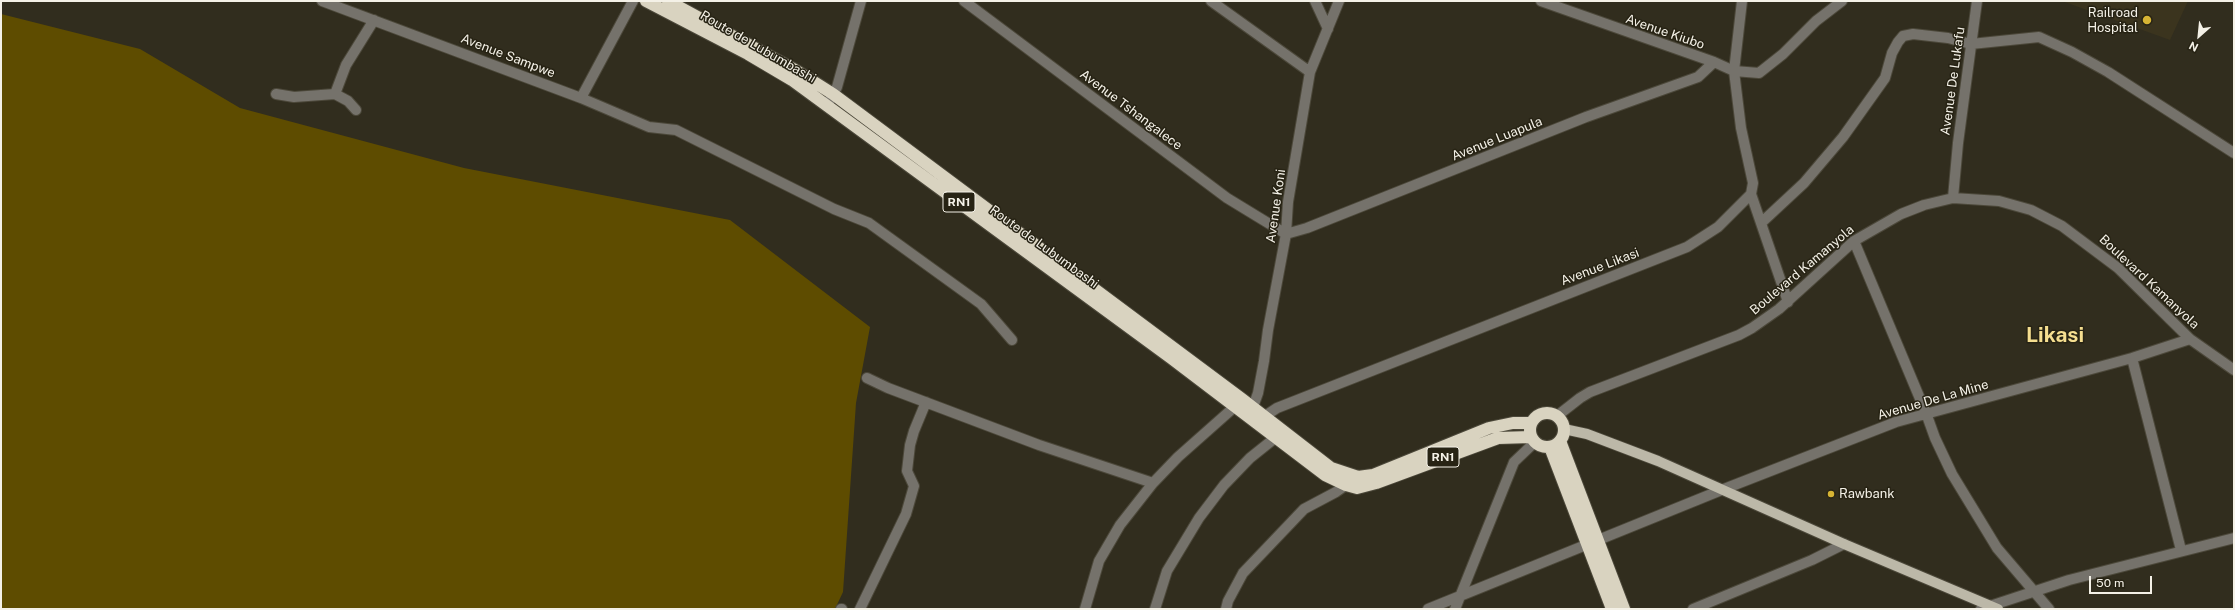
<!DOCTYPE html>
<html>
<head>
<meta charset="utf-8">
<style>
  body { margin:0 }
  #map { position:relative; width:2235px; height:610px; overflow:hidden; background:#312d1e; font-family:"Public Sans",sans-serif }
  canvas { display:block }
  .frame { position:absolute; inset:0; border:2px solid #f4f1e7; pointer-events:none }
  .north { position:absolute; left:2179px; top:16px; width:40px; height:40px; -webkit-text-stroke:3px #272314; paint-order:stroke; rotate:207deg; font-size:11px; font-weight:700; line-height:16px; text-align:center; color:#f4f1e7 }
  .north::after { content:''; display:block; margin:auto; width:14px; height:18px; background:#f4f1e7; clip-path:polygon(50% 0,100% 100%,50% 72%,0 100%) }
  .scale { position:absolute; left:2089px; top:576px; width:63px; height:18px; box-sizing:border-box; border:2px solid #f4f1e7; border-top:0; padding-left:5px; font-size:12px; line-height:14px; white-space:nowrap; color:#f4f1e7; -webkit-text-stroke:3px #272314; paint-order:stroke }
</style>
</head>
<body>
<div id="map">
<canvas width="2235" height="610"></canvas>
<div class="frame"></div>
<div class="north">N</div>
<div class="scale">50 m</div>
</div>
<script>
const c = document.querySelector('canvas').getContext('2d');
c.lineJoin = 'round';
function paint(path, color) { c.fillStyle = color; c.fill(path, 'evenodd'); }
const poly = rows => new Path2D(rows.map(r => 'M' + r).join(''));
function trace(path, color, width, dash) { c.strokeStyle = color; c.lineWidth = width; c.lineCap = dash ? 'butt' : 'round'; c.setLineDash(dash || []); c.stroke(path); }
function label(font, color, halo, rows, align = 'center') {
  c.font = font + ' "Public Sans",sans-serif'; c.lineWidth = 3; c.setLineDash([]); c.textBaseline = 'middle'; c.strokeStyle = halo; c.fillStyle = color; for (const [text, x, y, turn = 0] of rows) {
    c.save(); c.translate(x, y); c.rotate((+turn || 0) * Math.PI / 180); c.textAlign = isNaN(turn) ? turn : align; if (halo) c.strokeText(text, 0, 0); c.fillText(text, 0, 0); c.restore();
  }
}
paint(poly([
  [2062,1,2188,1,2170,40]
]), '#3b341e');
paint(poly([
  [1,14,140,49,240,108,464,168,730,220,870,327,856,403,843,592,835,609,1,609]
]), '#5e4c00');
const minor = poly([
  [322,1,581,98,633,1],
  [964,1,1227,198,1286,234,1307,228,1586,117,1698,77,1714,62],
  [1211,1,1310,72],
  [1315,1,1328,29],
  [1541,1,1714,62,1734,71,1759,73,1783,54,1816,21,1842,1],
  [276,94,294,97,335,94,346,65,374,20],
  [335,94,348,101,356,110],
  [581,98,649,127,676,130,834,209,869,223,981,304,1012,340],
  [827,105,837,87,861,1],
  [1751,194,1788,302],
  [1953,198,1958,143,1977,1],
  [1761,223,1804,183,1843,137,1885,78,1892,53,1898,42,1903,36,1913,34,1948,38,1971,44,2039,37,2072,52,2108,72,2234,153],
  [1854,241,1926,413,1935,438,1952,474,1997,548,2049,609],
  [2132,358,2181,550],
  [867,378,888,388,1039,445,1153,483],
  [1248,412,1253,407,1258,393,1264,361,1268,330,1286,234,1288,202,1310,72,1339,1],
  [1265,416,1277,408,1687,247,1718,227,1751,194,1753,183,1741,128,1734,71,1742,1],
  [1557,416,1580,398,1590,392,1739,335,1752,328,1779,309,1854,241,1901,214,1924,205,1953,198,1999,201,2031,210,2062,226,2118,268,2190,339,2234,370],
  [841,609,842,609],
  [860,609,906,514,914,486,907,471,910,445,914,431,926,402],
  [1085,609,1099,561,1120,525,1153,483,1178,457,1240,402],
  [1155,609,1167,571,1199,518,1224,485,1250,458,1275,438],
  [1226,609,1228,601,1243,573,1304,509,1336,492,1346,485,1348,479],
  [1428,609,1724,489,1896,422,2132,358,2190,339],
  [1455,609,1514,462,1535,442],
  [1693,609,1812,560,1844,544],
  [1981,609,2069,580,2234,538]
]);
const major = poly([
  [1564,429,1587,434,1658,461,1844,544,1998,609]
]);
const highway = poly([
  [646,1,748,54,792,80,1171,358,1325,475,1346,485,1357,488,1376,483,1498,438,1531,437],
  [668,1,795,70,833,94,1242,399,1331,468,1358,477,1373,475,1489,428,1513,423,1531,423],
  '1530 430a17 17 0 1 1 34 0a17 17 0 1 1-34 0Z',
  [1560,441,1624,609],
  [1550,447,1612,609]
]);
trace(minor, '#4c483a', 12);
trace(major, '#4c483a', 12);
trace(highway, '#4c483a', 14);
trace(minor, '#75726b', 10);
trace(major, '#bcb8a8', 10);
trace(highway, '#d9d3c0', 12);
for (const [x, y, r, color] of [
  [2147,20,5,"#d7b434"],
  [1831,494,4,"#d7b434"]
]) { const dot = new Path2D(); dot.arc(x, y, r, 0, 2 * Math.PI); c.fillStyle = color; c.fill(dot); trace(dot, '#272314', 1.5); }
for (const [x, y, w] of [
  [959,202,32],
  [1443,457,32]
]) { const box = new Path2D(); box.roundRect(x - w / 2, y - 10, w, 20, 3); c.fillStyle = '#272314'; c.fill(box); trace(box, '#f4f1e7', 1); }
label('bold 12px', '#f4f1e7', null, [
  ["RN1",959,202],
  ["RN1",1443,457]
]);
label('13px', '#f4f1e7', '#272314', [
  ["Railroad",2138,13],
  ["Hospital",2138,28],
  ["Rawbank",1839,494,"left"]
], 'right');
label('13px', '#f4f1e7', '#272314', [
  ["Avenue Kiubo",1665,32,19],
  ["Route de Lubumbashi",758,47,30],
  ["Avenue Sampwe",508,56,21],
  ["Avenue De Lukafu",1953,81,-82],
  ["Avenue Tshangalece",1131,110,37],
  ["Avenue Luapula",1497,139,-22],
  ["Avenue Koni",1276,206,-82],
  ["Route de Lubumbashi",1044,247,36],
  ["Avenue Likasi",1600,267,-21],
  ["Boulevard Kamanyola",1802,270,-40],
  ["Boulevard Kamanyola",2149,282,43],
  ["Avenue De La Mine",1933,400,-16]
]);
label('bold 21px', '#f5de90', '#272314', [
  ["Likasi",2055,336]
]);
</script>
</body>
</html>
